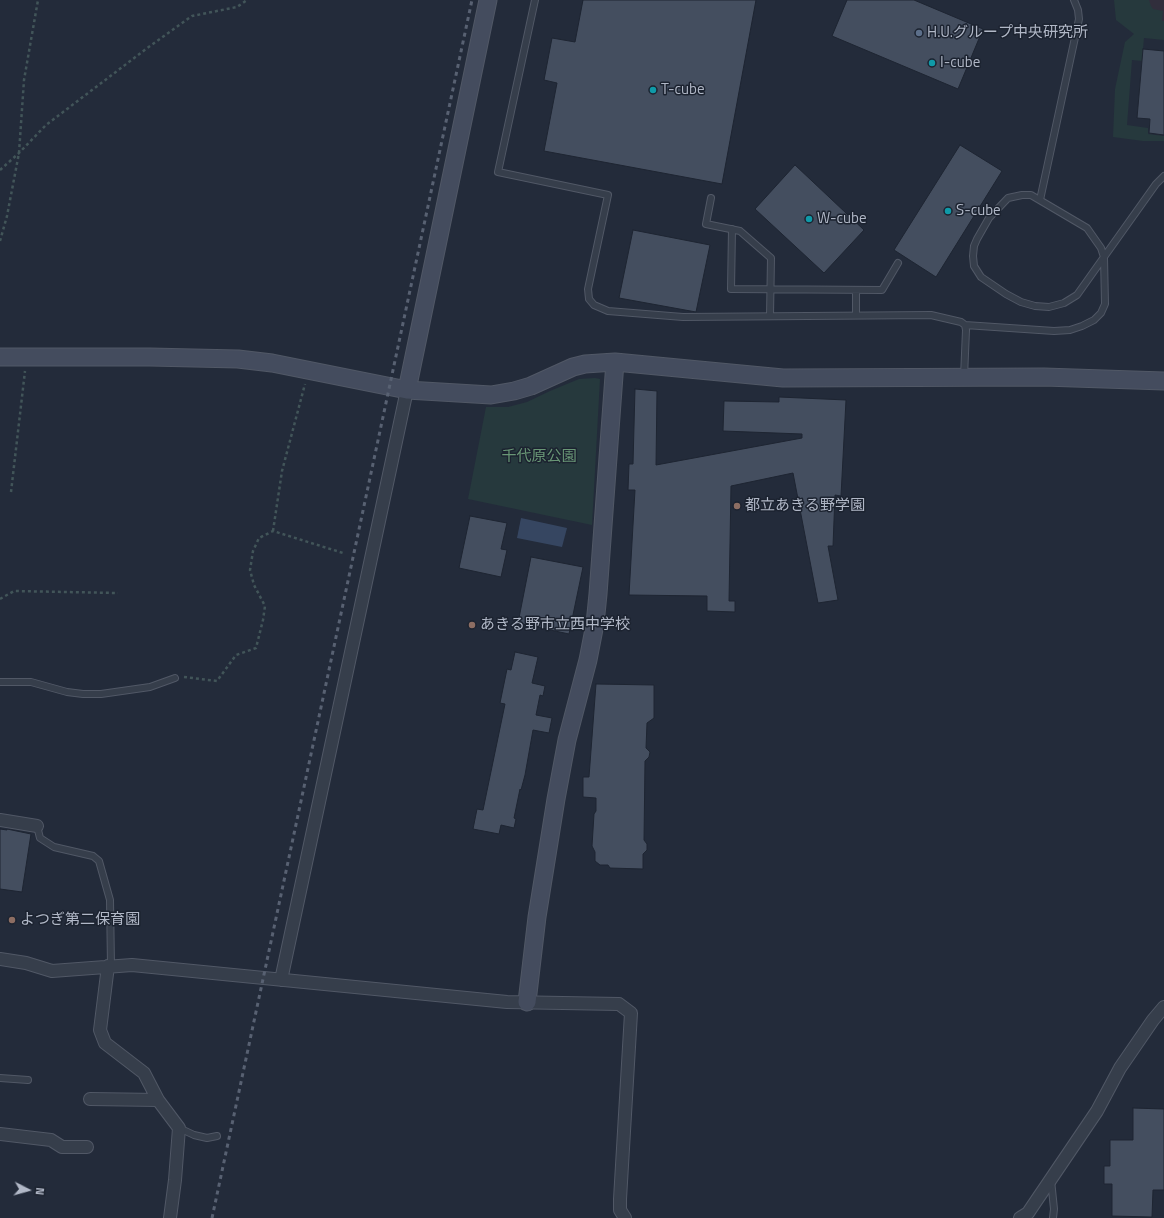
<!DOCTYPE html>
<html>
<head>
<meta charset="utf-8">
<style>
  body { margin:0 }
  #map { position:relative; width:1164px; height:1218px; overflow:hidden; background:#232b3a; font-family:"Titillium Web",sans-serif }
  canvas { display:block }
  .north { position:absolute; left:8px; top:1170px; width:40px; height:40px; -webkit-text-stroke:3px #1c2330; paint-order:stroke; rotate:96deg; font-size:11px; font-weight:700; line-height:16px; text-align:center; color:#b1b8c7 }
  .north::after { content:''; display:block; margin:auto; width:14px; height:18px; background:#b1b8c7; clip-path:polygon(50% 0,100% 100%,50% 72%,0 100%) }
</style>
</head>
<body>
<div id="map">
<canvas width="1164" height="1218"></canvas>
<div class="north">N</div>
</div>
<script>
const c = document.querySelector('canvas').getContext('2d');
c.lineJoin = 'round';
function paint(path, color) { c.fillStyle = color; c.fill(path, 'evenodd'); }
const poly = rows => new Path2D(rows.map(r => 'M' + r).join(''));
function trace(path, color, width, dash) { c.strokeStyle = color; c.lineWidth = width; c.lineCap = dash ? 'butt' : 'round'; c.setLineDash(dash || []); c.stroke(path); }
function label(font, color, halo, rows, align = 'center') {
  c.font = font + ' "Titillium Web","Noto Sans JP",sans-serif'; c.lineWidth = 3; c.setLineDash([]); c.textBaseline = 'middle'; c.strokeStyle = halo; c.fillStyle = color; for (const [text, x, y, turn = 0] of rows) {
    c.save(); c.translate(x, y); c.rotate((+turn || 0) * Math.PI / 180); c.textAlign = isNaN(turn) ? turn : align; if (halo) c.strokeText(text, 0, 0); c.fillText(text, 0, 0); c.restore();
  }
}
paint(poly([
  [1141,0,1164,0,1164,23]
]), '#312e3c');
paint(poly([
  [1114,0,1149,0,1151,6,1153,9,1163,11,1162,21,1164,21,1164,40,1144,38,1142,61,1132,60,1127,125,1148,128,1148,134,1164,136,1164,141,1143,141,1113,137,1115,89,1125,42,1134,34,1116,20],
  [595,378,600,379,592,525,468,499,486,407,508,407,527,402,550,391,579,379]
]), '#26393d');
paint(poly([
  [521,518,567,528,562,547,517,538]
]), '#364661');
const building = poly([
  [583,0,756,0,722,184,544,151,557,83,544,80,552,38,575,42,583,0],
  [847,0,914,0,983,29,958,89,832,36,847,0],
  [1143,49,1164,51,1164,135,1149,133,1150,119,1137,118,1143,49],
  [960,145,1002,171,936,277,894,250,960,145],
  [795,165,864,230,824,273,755,209,795,165],
  [633,230,710,245,696,312,619,298,633,230],
  [635,389,657,391,656,465,802,438,802,434,723,431,724,401,779,402,779,397,846,400,841,496,835,495,833,546,828,546,838,600,818,603,793,473,731,486,729,601,735,601,735,612,707,611,707,596,629,595,635,490,628,490,629,464,633,464,635,389],
  [470,516,507,523,501,549,507,550,501,577,459,568,470,516],
  [531,557,583,567,569,634,518,623,531,557],
  [515,652,538,657,532,683,545,686,543,696,540,695,536,715,552,718,549,733,533,730,525,775,521,790,520,789,514,818,516,819,514,828,501,825,499,834,473,829,477,809,483,810,505,704,500,703,507,669,511,670,515,652],
  [596,684,654,685,654,718,647,723,646,748,650,752,649,757,645,761,644,840,647,844,647,850,643,854,643,869,610,868,608,865,600,865,595,861,595,852,592,846,594,814,596,811,596,798,583,797,583,777,589,777,596,684],
  [0,829,7,830,7,829,31,834,22,892,0,889,0,829],
  [1133,1108,1164,1109,1164,1190,1153,1190,1152,1217,1112,1216,1112,1184,1104,1184,1104,1166,1110,1166,1110,1140,1133,1140,1133,1108]
]);
paint(building, '#444e5f');
trace(building, '#1e2532', 1);
const lane = poly([
  [535,0,498,172,608,195,588,289,589,299,594,305,608,311,683,317,931,315,961,322,965,325,966,330,964,377],
  [711,198,706,224,740,231,771,258,770,316],
  [1040,200,1079,19,1078,10,1074,0],
  [732,229,731,289,882,290,898,263],
  [856,315,856,290],
  [965,325,1054,331,1070,330,1082,326,1094,320,1101,313,1105,304,1104,257,1101,248,1087,228,1031,195,1022,195,1008,198,989,218,977,239,974,246,973,256,974,266,981,277,1006,294,1021,302,1035,306,1049,307,1064,303,1077,295,1104,257,1156,184,1164,176],
  [0,682,31,682,67,692,83,694,101,694,150,687,175,678],
  [37,826,40,838,54,847,93,856,99,861,110,900,111,966],
  [0,1078,28,1080],
  [179,1128,194,1135,207,1138,217,1136],
  [1051,1180,1054,1209,1053,1218]
]);
const street = poly([
  [0,820,37,826],
  [0,959,26,963,52,971,132,965,507,1002,619,1004,631,1013,620,1199,620,1210,625,1218],
  [108,966,100,1030,105,1043,144,1073,158,1100,179,1128,175,1180,170,1218],
  [281,980,407,390],
  [90,1099,158,1100],
  [0,1134,51,1140,62,1147,87,1147],
  [1020,1218,1028,1213,1032,1207,1097,1111,1120,1068,1153,1020,1164,1007]
]);
const secondary = poly([
  [0,357,150,357,238,359,272,363,407,390,491,395,514,391,531,386,573,367,585,364,615,362,783,378,1044,377,1164,381],
  [407,390,488,0],
  [527,1002,537,917,556,799,567,740,588,660,595,624,598,594,615,362]
]);
trace(lane, '#515866', 8);
trace(street, '#515866', 14);
trace(secondary, '#515866', 19);
trace(poly([
  [0,170,19,153,46,125,146,49,192,16,237,7,247,0],
  [0,241,7,216,19,153,24,80,38,0],
  [11,492,25,371],
  [273,531,282,471,305,384],
  [0,599,14,591,118,593],
  [184,677,217,681,236,655,256,648,263,620,265,606,254,585,250,570,253,551,259,538,273,531,343,553]
]), '#425559', 2.5, [3, 3]);
trace(lane, '#363e4b', 6);
trace(street, '#363e4b', 12);
trace(secondary, '#444c5e', 17);
trace(poly([
  [212,1218,472,0]
]), '#586172', 3, [4, 4]);
for (const [x, y, r, color] of [
  [919,33,4,"#5c6f8a"],
  [932,63,4,"#0f9aa8"],
  [653,90,4,"#0f9aa8"],
  [948,211,4,"#0f9aa8"],
  [809,219,4,"#0f9aa8"],
  [737,506,4,"#8d6e63"],
  [472,625,4,"#8d6e63"],
  [12,920,4,"#8d6e63"]
]) { const dot = new Path2D(); dot.arc(x, y, r, 0, 2 * Math.PI); c.fillStyle = color; c.fill(dot); trace(dot, '#1c2330', 1.5); }
label('15px', '#b1b8c7', '#1c2330', [
  ["H.U.グループ中央研究所",927,33],
  ["I-cube",940,63],
  ["T-cube",661,90],
  ["S-cube",956,211],
  ["W-cube",817,219],
  ["都立あきる野学園",745,506],
  ["あきる野市立西中学校",480,625],
  ["よつぎ第二保育園",20,920]
], 'left');
label('15px', '#699776', '#1c2330', [
  ["千代原公園",539,457]
]);
</script>
</body>
</html>
